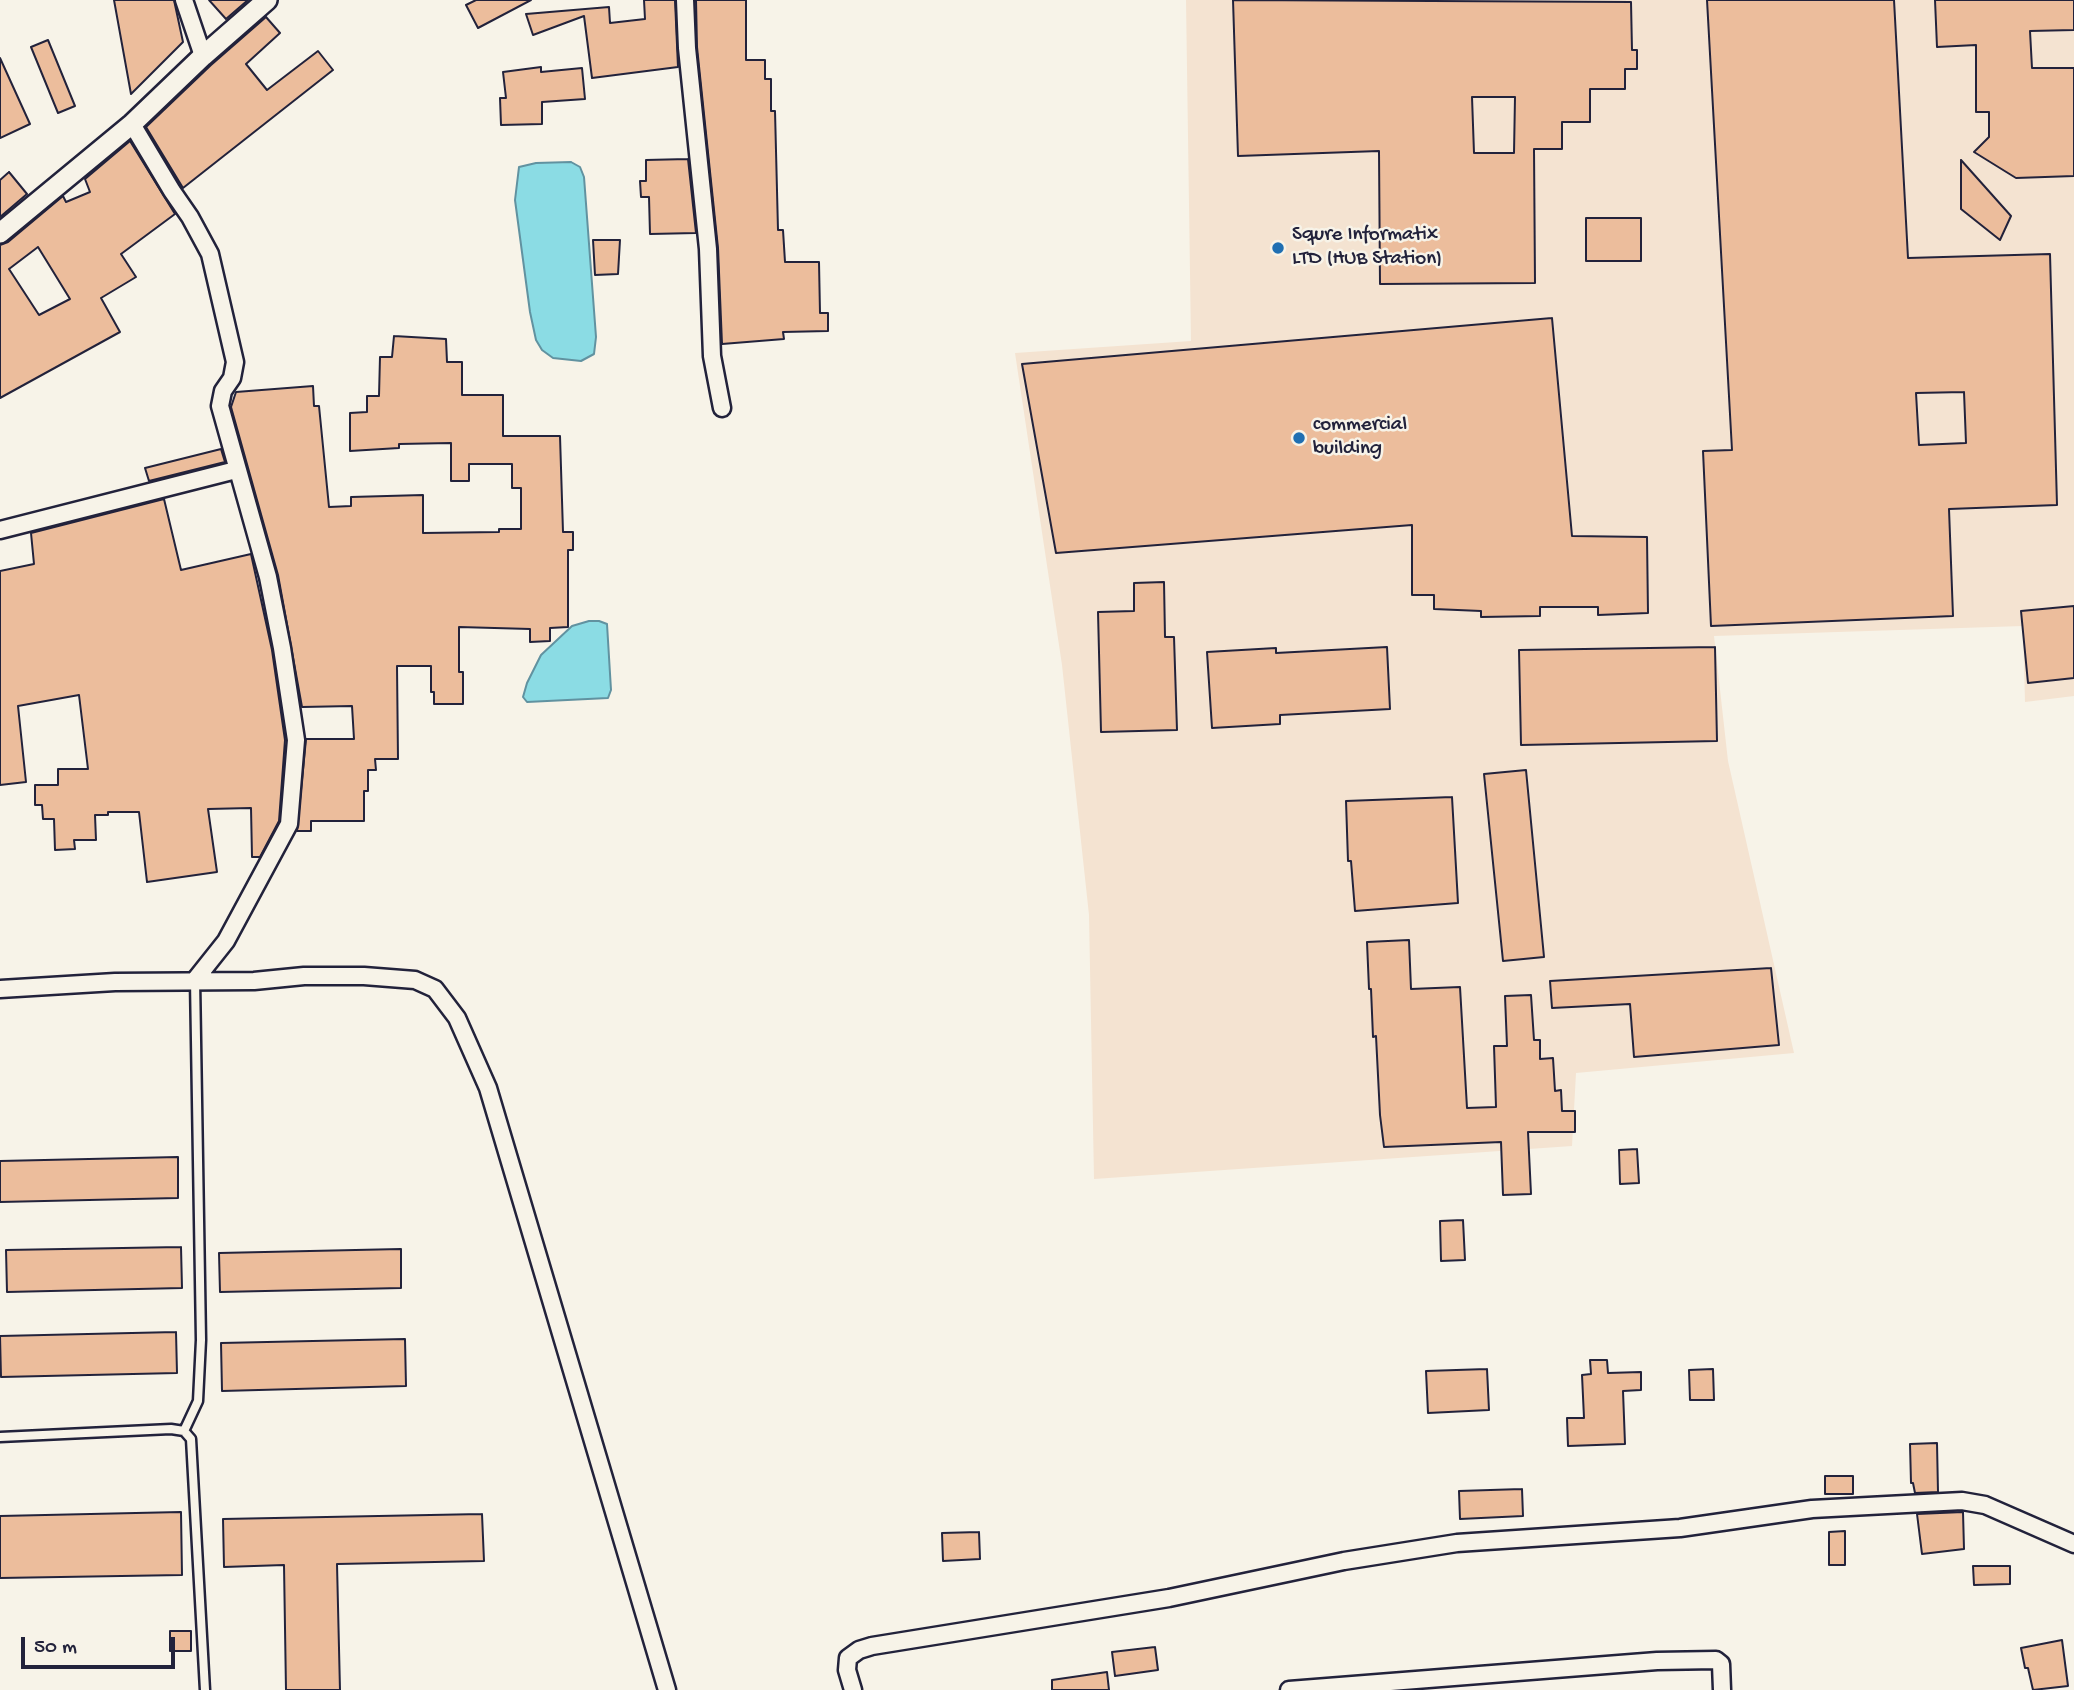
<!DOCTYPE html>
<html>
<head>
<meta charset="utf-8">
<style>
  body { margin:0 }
  #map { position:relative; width:2074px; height:1690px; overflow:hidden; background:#f7f3e8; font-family:"Gochi Hand",sans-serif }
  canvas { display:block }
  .scale { position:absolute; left:21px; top:1637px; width:154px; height:32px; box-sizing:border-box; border:4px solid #22223b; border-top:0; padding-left:9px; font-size:21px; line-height:24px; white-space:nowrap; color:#22223b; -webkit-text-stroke:5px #f7f3e8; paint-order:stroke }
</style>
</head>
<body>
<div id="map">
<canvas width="2074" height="1690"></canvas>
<div class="scale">50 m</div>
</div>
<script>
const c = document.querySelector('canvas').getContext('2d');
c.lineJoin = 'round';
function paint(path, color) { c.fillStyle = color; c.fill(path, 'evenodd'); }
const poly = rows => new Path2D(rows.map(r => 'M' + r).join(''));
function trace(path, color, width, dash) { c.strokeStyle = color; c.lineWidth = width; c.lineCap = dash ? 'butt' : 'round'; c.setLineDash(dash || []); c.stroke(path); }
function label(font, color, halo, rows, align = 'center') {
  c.font = font + ' "Gochi Hand",sans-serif'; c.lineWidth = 5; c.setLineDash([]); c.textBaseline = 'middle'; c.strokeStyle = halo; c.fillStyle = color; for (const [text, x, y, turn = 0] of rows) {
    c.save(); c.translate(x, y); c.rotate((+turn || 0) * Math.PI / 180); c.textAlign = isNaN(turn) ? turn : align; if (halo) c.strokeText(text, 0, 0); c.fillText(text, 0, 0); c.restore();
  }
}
paint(poly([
  [1186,0,2074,0,2074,696,2025,702,2023,626,1714,636,1728,761,1794,1053,1576,1073,1572,1146,1094,1179,1089,915,1062,665,1015,353,1191,341]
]), '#f4e3d1');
const water = poly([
  [571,162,580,167,584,177,596,337,594,354,581,361,553,358,542,350,536,340,530,312,515,200,519,167,536,163,571,162],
  [589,621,599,621,607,624,611,690,608,698,527,702,523,697,527,683,541,655,572,626,589,621]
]);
paint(water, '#8bdce4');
trace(water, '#6192a0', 2);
const building = poly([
  [114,0,174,0,183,42,131,94,114,0],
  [209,0,248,0,226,19,209,0],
  [476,0,531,0,478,28,466,5,476,0],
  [644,0,675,0,678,67,592,78,584,16,533,35,526,14,609,7,610,23,645,19,644,0],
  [696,0,746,0,746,60,765,60,765,79,771,79,771,111,775,111,778,230,783,230,785,262,819,262,820,313,828,313,828,331,783,332,784,339,722,344,718,248,697,47,696,0],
  [1233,0,1631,2,1632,50,1637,50,1637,69,1625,69,1625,89,1590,89,1590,122,1562,122,1562,149,1534,149,1535,283,1380,284,1379,151,1238,156,1233,0],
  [1472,97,1515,97,1514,153,1474,153,1472,97],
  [1707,0,1894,0,1908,258,2050,254,2057,505,1949,509,1953,616,1711,626,1703,451,1732,450,1707,0],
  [1964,392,1966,443,1919,445,1916,393,1964,392],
  [1935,0,2074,0,2074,30,2030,31,2032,68,2074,68,2074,176,2016,178,1974,152,1989,137,1989,112,1976,112,1976,45,1937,47,1935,0],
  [266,17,280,33,246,64,267,90,318,51,333,70,183,188,146,127,211,65,266,17],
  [48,40,75,106,58,113,31,47,48,40],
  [0,58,30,124,0,138,0,58],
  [541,67,541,72,582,68,585,99,542,102,542,124,501,125,500,98,506,98,503,72,541,67],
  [130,141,175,214,121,254,136,277,101,298,120,332,0,398,0,245,8,242,63,196,66,202,90,192,85,179,130,141],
  [38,247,70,299,39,315,9,269,38,247],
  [688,159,696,233,650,234,649,197,641,197,640,181,646,181,646,160,688,159],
  [1961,160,2011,216,2000,240,1961,209,1961,160],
  [9,172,27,194,0,217,0,180,9,172],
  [1586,218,1641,218,1641,261,1586,261,1586,218],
  [593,240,620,240,618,274,595,275,593,240],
  [1552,318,1572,536,1647,537,1648,613,1598,615,1598,607,1540,607,1540,616,1481,617,1481,611,1434,609,1434,595,1412,595,1412,525,1056,553,1022,364,1552,318],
  [394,336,446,339,447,362,462,362,462,395,503,395,503,436,560,436,563,532,573,532,573,550,568,550,568,627,550,628,550,641,530,642,530,629,459,627,459,672,463,672,463,704,434,704,434,692,431,692,431,666,397,666,398,759,375,759,376,770,368,770,368,791,364,791,364,821,311,821,311,831,297,831,306,739,354,739,352,706,302,707,278,575,231,407,236,392,313,386,314,406,319,406,329,507,351,506,351,497,423,495,423,533,499,532,499,529,521,529,521,488,512,488,512,464,469,464,469,481,451,481,451,443,399,444,399,448,350,451,350,413,367,412,367,396,379,396,380,357,392,357,394,336],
  [221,449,225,462,149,481,145,468,221,449],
  [164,499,181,570,251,554,272,650,285,740,279,821,260,857,252,857,251,808,208,809,217,872,147,882,139,812,108,812,108,815,95,815,96,840,74,840,75,849,55,850,54,819,43,819,42,805,35,805,35,785,58,785,58,769,88,769,79,695,18,706,26,782,0,785,0,571,34,564,31,533,164,499],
  [1164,582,1165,637,1174,637,1177,730,1101,732,1098,612,1134,611,1134,583,1164,582],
  [2074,606,2074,678,2028,683,2021,611,2074,606],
  [1387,647,1390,709,1280,715,1280,724,1212,728,1207,652,1276,648,1276,653,1387,647],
  [1715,647,1717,741,1521,745,1519,650,1715,647],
  [1526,770,1544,957,1503,961,1484,774,1526,770],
  [1452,797,1458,903,1355,911,1351,861,1348,861,1346,801,1452,797],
  [1409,940,1411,989,1460,987,1467,1108,1496,1107,1494,1046,1507,1046,1505,996,1531,995,1534,1040,1540,1040,1540,1059,1553,1058,1555,1091,1561,1090,1562,1111,1575,1111,1575,1132,1528,1132,1531,1194,1503,1195,1501,1142,1384,1147,1380,1115,1376,1036,1373,1037,1371,989,1369,989,1367,942,1409,940],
  [1771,968,1779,1045,1634,1057,1630,1004,1552,1008,1550,981,1771,968],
  [1637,1149,1639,1183,1620,1184,1619,1150,1637,1149],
  [178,1157,178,1198,0,1202,0,1161,178,1157],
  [1463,1220,1465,1260,1441,1261,1440,1221,1463,1220],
  [181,1247,182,1288,7,1292,6,1250,181,1247],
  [401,1249,401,1288,220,1292,219,1253,401,1249],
  [176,1332,177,1373,1,1377,0,1336,176,1332],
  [405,1339,406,1386,222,1391,221,1343,405,1339],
  [1590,1360,1607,1360,1608,1373,1641,1372,1641,1390,1623,1391,1625,1444,1568,1446,1567,1418,1584,1418,1582,1375,1591,1374,1590,1360],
  [1487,1369,1489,1410,1428,1413,1426,1371,1487,1369],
  [1713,1369,1714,1400,1690,1400,1689,1370,1713,1369],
  [1937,1443,1938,1492,1915,1493,1913,1483,1911,1483,1910,1444,1937,1443],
  [1825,1476,1853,1476,1853,1494,1825,1494,1825,1476],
  [1522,1489,1523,1516,1460,1519,1459,1491,1522,1489],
  [181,1512,182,1575,0,1578,0,1516,181,1512],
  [1963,1512,1964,1549,1922,1554,1917,1514,1963,1512],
  [482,1514,484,1561,337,1564,340,1690,286,1690,284,1565,224,1567,223,1519,482,1514],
  [1845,1531,1845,1565,1829,1565,1829,1532,1845,1531],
  [979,1532,980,1559,943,1561,942,1533,979,1532],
  [1973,1566,2010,1566,2010,1584,1974,1585,1973,1566],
  [170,1631,191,1631,191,1651,170,1651,170,1631],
  [2062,1640,2068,1686,2033,1690,2028,1668,2025,1668,2021,1648,2062,1640],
  [1155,1647,1158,1670,1115,1676,1112,1652,1155,1647],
  [1107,1672,1109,1690,1052,1690,1052,1680,1107,1672]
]);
paint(building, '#ecbd9c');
trace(building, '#22223b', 2);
const service = poly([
  [184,1431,198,1401,201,1340,195,980],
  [0,1437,171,1429,184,1431,191,1439,205,1690]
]);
const minor = poly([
  [184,0,203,56],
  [685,0,687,48,708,249,712,356,722,408],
  [132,124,172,191,190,217,210,254,235,362,232,378,223,391,220,406,268,577,282,648,296,740,289,824,226,941,195,980],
  [0,530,236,470],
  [0,989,115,982,254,981,304,976,364,976,415,980,435,989,457,1018,488,1088,667,1690],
  [853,1690,847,1670,848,1658,859,1650,872,1646,1169,1598,1344,1561,1457,1543,1680,1528,1812,1509,1962,1501,1985,1505,2074,1544],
  [1289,1690,1657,1661,1716,1660,1721,1664,1722,1690]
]);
const tertiary = poly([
  [0,233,132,124,203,56,267,0]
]);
trace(service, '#22223b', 13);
trace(minor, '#22223b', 21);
trace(tertiary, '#22223b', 24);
trace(service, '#f7f3e8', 8);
trace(minor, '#f7f3e8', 16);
trace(tertiary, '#f7f3e8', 19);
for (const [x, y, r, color] of [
  [1278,248,7,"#1f6fb2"],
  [1299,438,7,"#1f6fb2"]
]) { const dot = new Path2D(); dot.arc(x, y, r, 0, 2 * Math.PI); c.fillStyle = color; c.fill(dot); trace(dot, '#f7f3e8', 2.5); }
label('21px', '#22223b', '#f7f3e8', [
  ["Squre Informatix",1292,236],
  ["LTD (HUB Station)",1292,260],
  ["commercial",1313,426],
  ["building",1313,450]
], 'left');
</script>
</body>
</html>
